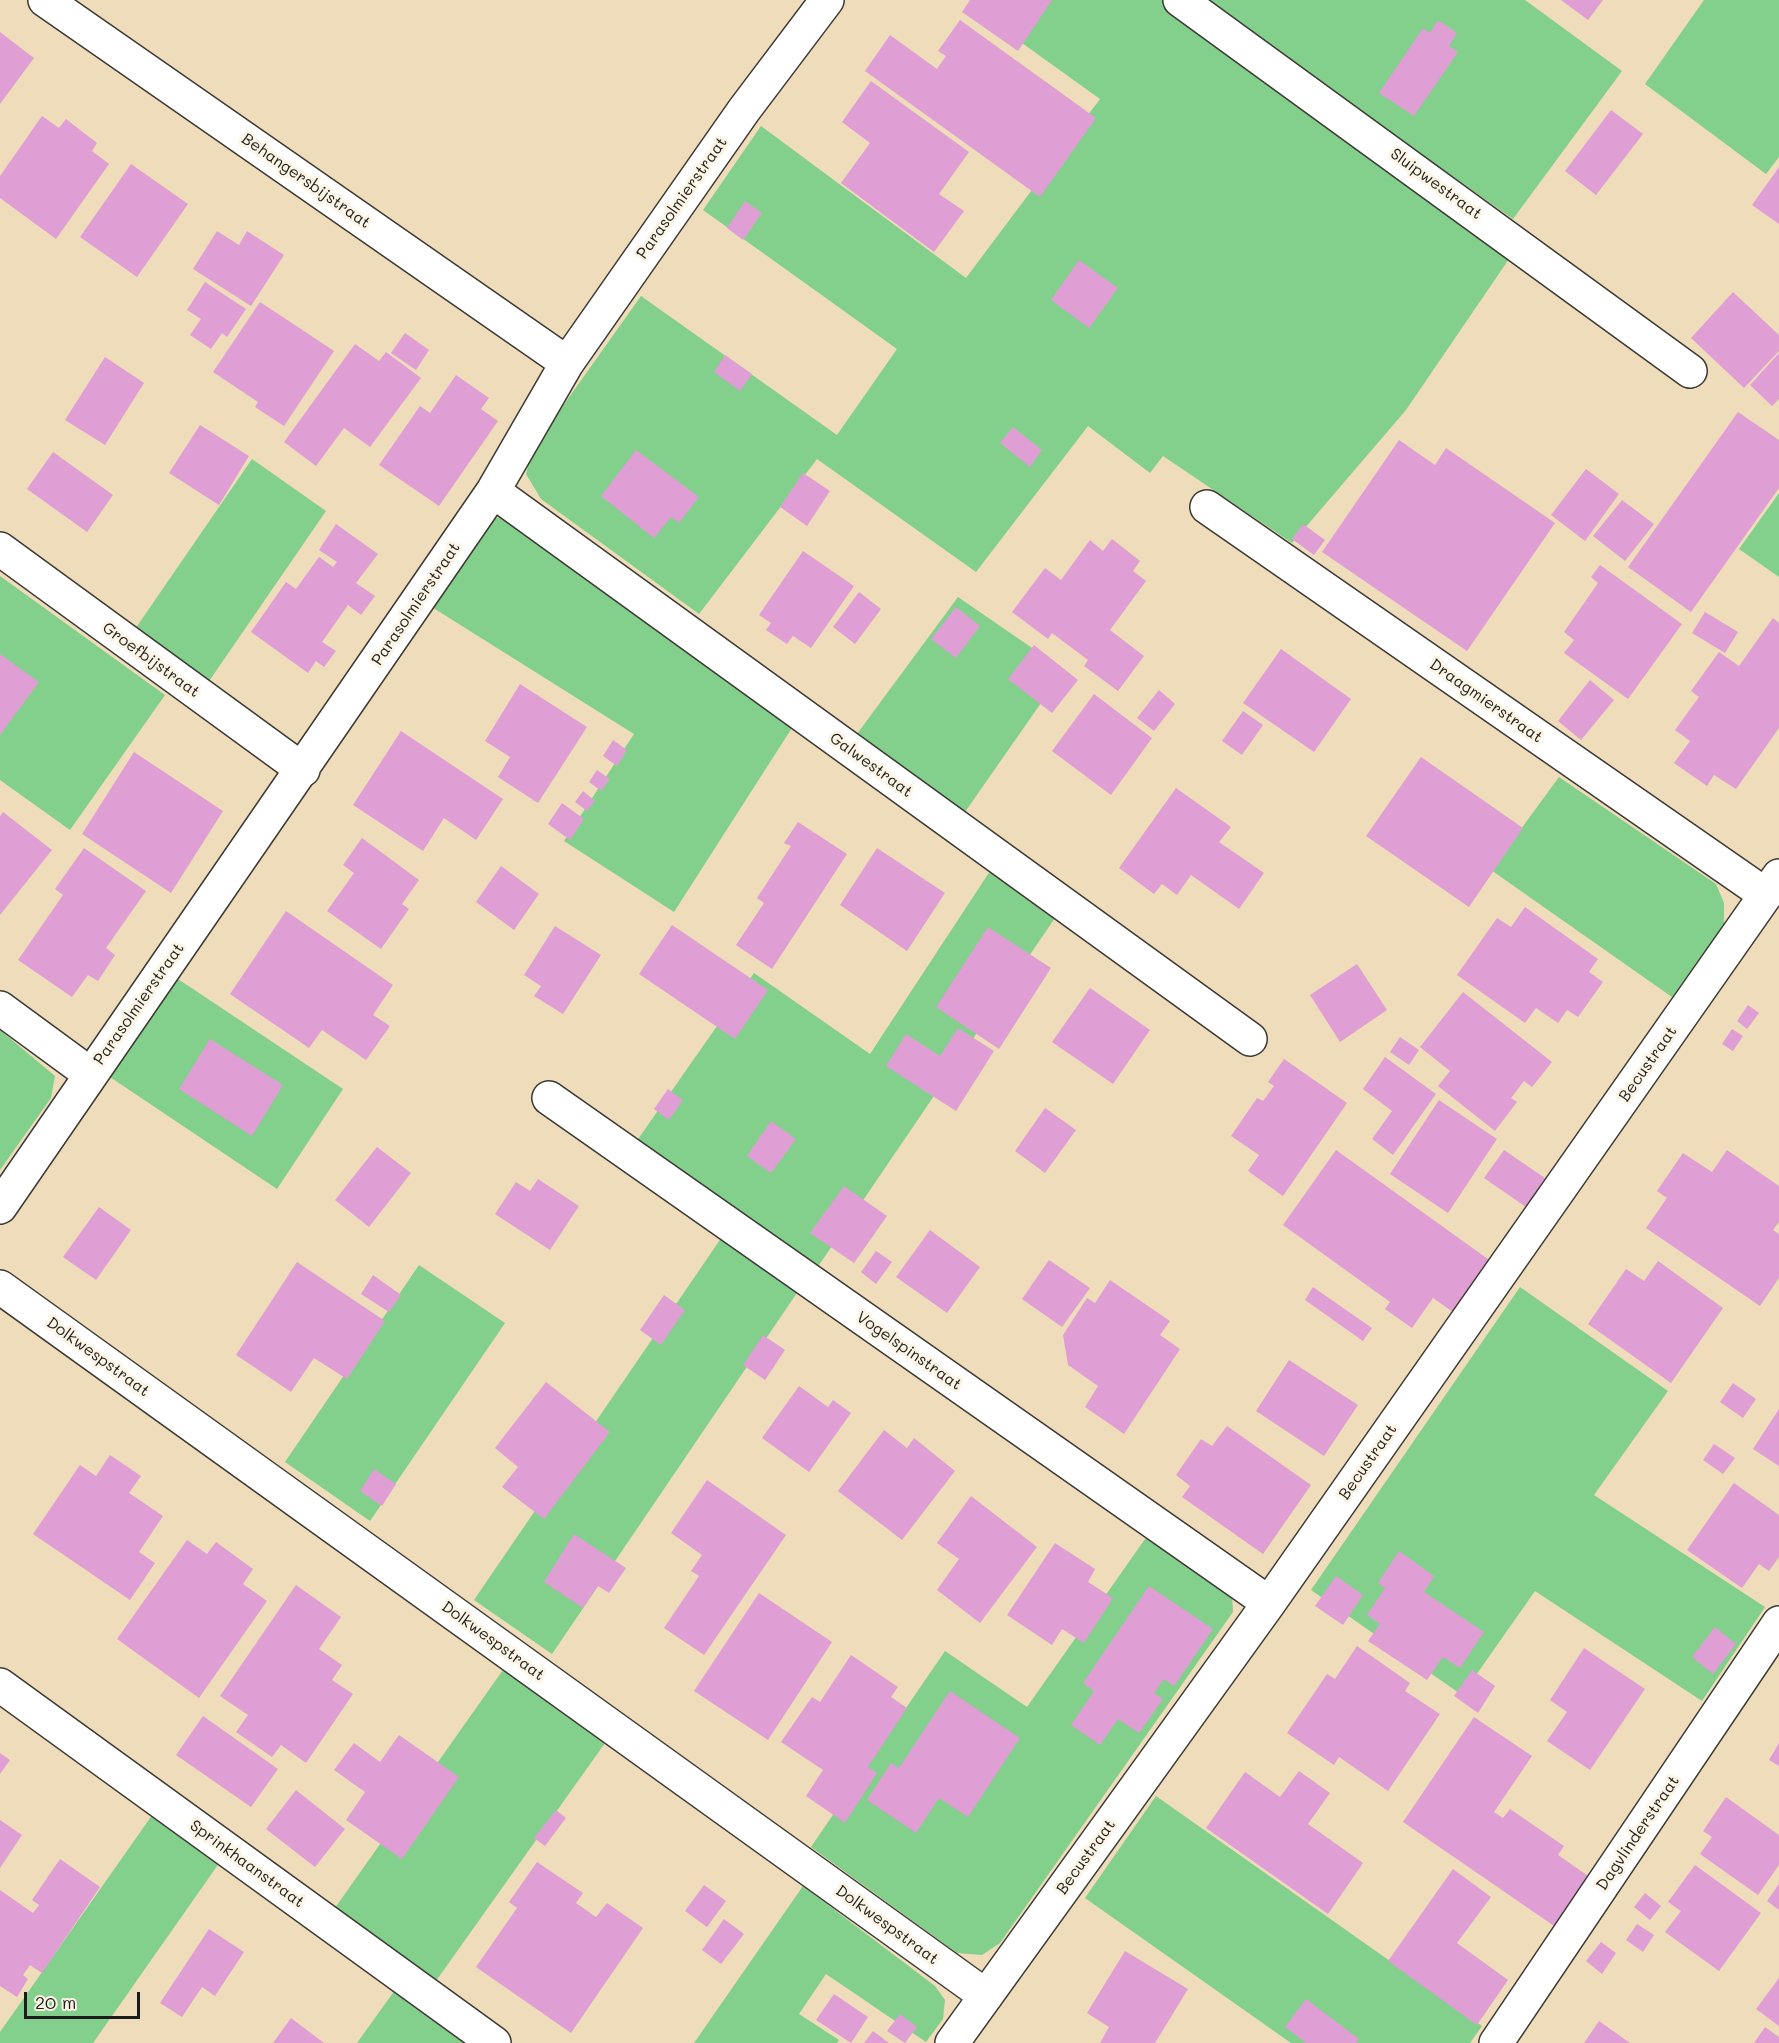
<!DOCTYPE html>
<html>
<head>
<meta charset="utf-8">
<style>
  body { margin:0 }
  #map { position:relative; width:1779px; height:2043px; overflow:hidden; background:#eedcba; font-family:Mali,sans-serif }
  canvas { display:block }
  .scale { position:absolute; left:24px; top:1992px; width:116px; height:27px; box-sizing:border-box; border:3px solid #1c1c1c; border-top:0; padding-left:8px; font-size:18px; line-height:21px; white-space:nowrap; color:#1c1c1c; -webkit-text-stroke:4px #fcf5e5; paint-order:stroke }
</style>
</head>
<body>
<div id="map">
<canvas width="1779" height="2043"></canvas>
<div class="scale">20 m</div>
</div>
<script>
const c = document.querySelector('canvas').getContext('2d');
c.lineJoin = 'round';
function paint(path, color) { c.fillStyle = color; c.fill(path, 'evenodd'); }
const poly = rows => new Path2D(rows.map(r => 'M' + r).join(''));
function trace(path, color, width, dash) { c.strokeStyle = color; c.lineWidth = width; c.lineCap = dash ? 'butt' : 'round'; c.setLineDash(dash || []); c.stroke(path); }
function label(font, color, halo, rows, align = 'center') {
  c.font = font + ' Mali,sans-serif'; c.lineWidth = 6; c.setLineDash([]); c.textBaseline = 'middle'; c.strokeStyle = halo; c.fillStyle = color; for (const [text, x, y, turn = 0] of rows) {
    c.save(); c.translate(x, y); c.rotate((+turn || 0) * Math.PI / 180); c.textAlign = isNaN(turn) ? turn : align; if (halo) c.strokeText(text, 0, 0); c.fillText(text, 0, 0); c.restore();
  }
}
paint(poly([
  [1041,0,1163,0,1511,256,1406,410,1292,543,1163,456,1150,473,1088,426,976,572,817,459,699,614,541,499,526,474,533,448,641,296,837,435,897,349,703,210,761,126,966,278,1100,99,1015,38],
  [1202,0,1525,0,1622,71,1513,219],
  [1704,0,1779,0,1779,157,1766,174,1645,84],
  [252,459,326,511,205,687,131,635],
  [1779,493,1779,577,1739,549],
  [507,516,797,720,674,912,564,841,634,734,427,604,482,521],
  [0,576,165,695,70,830,0,780],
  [958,597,1064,670,965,812,857,734],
  [1559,777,1716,884,1724,903,1724,924,1672,997,1491,870],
  [994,865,1059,912,817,1268,636,1142,754,973,870,1054],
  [157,965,343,1089,277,1189,92,1065],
  [0,1030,55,1076,51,1098,0,1170],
  [726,1231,803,1284,552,1654,474,1600],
  [419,1265,505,1323,370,1521,285,1462],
  [1520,1287,1668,1391,1594,1495,1765,1607,1702,1701,1535,1591,1462,1695,1311,1590],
  [1150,1532,1232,1595,1233,1612,1000,1943,982,1955,957,1953,811,1847,945,1651,1027,1707],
  [503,1670,605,1743,431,1988,330,1915],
  [1156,1796,1482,2026,1470,2043,1291,2043,1085,1898],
  [155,1811,222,1859,93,2043,0,2043,0,2032],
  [803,1886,935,1986,945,2000,943,2019,926,2042,826,1974,799,2014,839,2040,837,2043,694,2043],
  [395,1990,470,2043,357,2043]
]), '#83cf8c');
paint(poly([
  [970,0,1052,0,1018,51,962,12],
  [1561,0,1603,0,1588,20],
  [960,20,1096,118,1040,197,865,71,890,35,937,69,946,56,938,51],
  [1438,20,1457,33,1449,46,1458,52,1414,116,1379,93,1423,28,1430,33],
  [0,32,34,58,0,104],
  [871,81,969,152,939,194,964,211,934,252,841,183,870,143,842,122],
  [1611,110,1643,134,1596,195,1565,171],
  [42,116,59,128,66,119,97,143,92,151,109,164,56,239,0,198,0,176],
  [131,164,188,204,137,277,80,237],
  [1779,167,1779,224,1752,205],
  [745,201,762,213,743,240,727,228],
  [217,231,239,245,247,231,284,255,251,306,193,269],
  [1079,260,1118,288,1089,328,1051,300],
  [205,282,246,309,227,337,222,333,211,349,190,335,201,319,187,310],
  [1733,292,1779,335,1779,351,1744,388,1691,338],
  [260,302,334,351,284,426,255,407,258,402,213,372],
  [405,333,429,350,416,370,391,353],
  [355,344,379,361,386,352,421,378,370,447,344,428,316,466,284,442],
  [1779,353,1779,399,1772,406,1750,385],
  [725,355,752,374,740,391,714,372],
  [105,357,144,383,105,445,65,420],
  [456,375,489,398,481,409,498,421,439,506,379,465,420,406,430,413],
  [1738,412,1779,440,1779,488,1691,612,1628,567],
  [200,425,249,456,219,505,169,473],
  [1013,427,1042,450,1030,467,1000,443],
  [1399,440,1435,465,1446,448,1555,523,1467,651,1322,552],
  [636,450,699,497,679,523,671,517,654,538,601,496],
  [53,452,113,495,87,532,27,489],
  [1586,469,1619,494,1585,541,1551,515],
  [803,473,830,491,807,526,780,507],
  [1622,500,1654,524,1625,561,1593,536],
  [336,524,378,554,356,583,375,596,361,615,348,605,322,642,336,651,324,667,316,661,308,673,251,632,286,582,296,589,319,557,333,567,337,562,319,550],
  [1303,524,1325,540,1314,555,1292,539],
  [1112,539,1140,561,1133,571,1146,581,1110,630,1144,656,1118,691,1084,666,1088,660,1052,633,1048,639,1012,612,1045,568,1061,580,1090,540,1103,551],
  [803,551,854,586,811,648,793,636,787,644,766,630,771,623,759,615],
  [1600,565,1682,624,1628,699,1564,653,1574,640,1564,632,1598,583,1591,577],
  [859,592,881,609,855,644,833,627],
  [956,607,980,626,956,658,931,639],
  [1705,612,1738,632,1725,653,1692,633],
  [1773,618,1779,623,1779,728,1736,789,1714,775,1707,786,1674,763,1690,741,1675,730,1699,697,1691,691,1719,652,1739,666],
  [1034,645,1078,680,1052,713,1008,679],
  [1281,649,1351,699,1314,752,1243,703],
  [0,654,39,682,0,735],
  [1590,680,1614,700,1581,740,1558,721],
  [520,684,587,727,538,803,498,777,510,757,485,741],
  [1159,690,1175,704,1154,731,1137,718],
  [1094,694,1152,738,1111,795,1052,751],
  [1243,711,1263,725,1242,755,1222,741],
  [401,731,503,799,476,840,444,818,423,851,353,805],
  [613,740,627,750,617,766,603,756],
  [134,752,223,811,171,893,82,834],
  [1421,757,1523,828,1469,907,1366,836],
  [597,770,610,779,601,791,589,782],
  [1176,788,1231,827,1219,842,1264,873,1239,909,1191,875,1177,895,1162,884,1154,894,1119,868],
  [583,791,595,801,587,811,575,802],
  [562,803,584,819,570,840,548,824],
  [3,812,52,850,0,915,0,816],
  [798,822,847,854,772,969,736,945,764,903,757,898,791,846,784,843],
  [362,838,419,880,402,904,409,909,381,949,327,911,354,873,343,865],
  [84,848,146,891,106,948,115,955,98,981,88,975,72,997,18,960,63,895,55,889],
  [877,848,945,893,907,951,840,905],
  [501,866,539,894,514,930,476,902],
  [1525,907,1598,959,1589,972,1603,982,1578,1017,1567,1010,1558,1023,1536,1008,1525,1023,1457,975,1497,918,1511,927],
  [286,911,393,985,373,1015,390,1026,366,1060,322,1030,309,1048,230,994],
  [672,925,768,990,735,1039,639,974],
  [555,926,601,955,563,1014,534,996,541,986,524,975],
  [988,927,1051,968,999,1049,936,1007],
  [1357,964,1387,1010,1340,1042,1310,995],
  [1090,988,1150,1030,1113,1084,1052,1042],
  [1463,992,1552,1062,1532,1087,1524,1081,1511,1098,1517,1102,1495,1131,1438,1086,1450,1071,1420,1047],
  [1748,1005,1759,1013,1747,1029,1737,1021],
  [958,1028,994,1051,956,1111,886,1066,906,1034,940,1056],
  [1732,1029,1743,1036,1733,1051,1722,1044],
  [1400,1037,1419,1050,1409,1065,1390,1052],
  [210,1039,283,1085,252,1136,179,1089],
  [1385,1057,1436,1094,1393,1155,1372,1139,1392,1111,1363,1089],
  [1284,1059,1347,1103,1283,1196,1248,1171,1259,1155,1231,1136,1257,1098,1263,1101,1274,1086,1268,1082],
  [668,1089,683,1100,669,1120,654,1109],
  [1439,1100,1497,1139,1448,1213,1390,1174],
  [1045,1108,1076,1130,1045,1173,1015,1151],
  [771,1121,796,1139,771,1173,747,1156],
  [377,1147,411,1173,369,1227,335,1200],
  [1336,1150,1499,1267,1463,1319,1433,1298,1412,1328,1385,1309,1390,1302,1283,1225],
  [1504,1150,1545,1178,1526,1207,1484,1178],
  [1727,1150,1779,1186,1779,1222,1773,1230,1779,1234,1779,1278,1760,1306,1646,1228,1667,1198,1657,1191,1683,1153,1712,1172],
  [538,1179,579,1206,550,1250,495,1214,516,1182,530,1191],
  [844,1186,887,1216,854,1263,810,1233],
  [99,1207,131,1230,96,1280,63,1257],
  [930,1230,980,1267,947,1313,896,1277],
  [876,1251,892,1262,876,1284,861,1272],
  [1049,1260,1090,1288,1062,1327,1022,1299],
  [1658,1261,1723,1308,1671,1383,1588,1324,1626,1269,1644,1281],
  [297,1262,385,1321,347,1379,314,1358,291,1392,236,1355],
  [373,1275,401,1295,389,1312,361,1294],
  [1110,1280,1170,1321,1160,1335,1180,1349,1124,1434,1085,1407,1098,1386,1068,1365,1063,1335,1087,1298,1095,1303],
  [1313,1287,1372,1328,1363,1341,1305,1300],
  [664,1295,685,1310,661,1345,640,1330],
  [763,1335,785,1350,765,1380,743,1365],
  [1289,1360,1358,1405,1324,1456,1256,1411],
  [546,1382,610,1432,544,1519,502,1487,518,1467,495,1448],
  [1733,1383,1756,1399,1743,1418,1720,1402],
  [799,1386,828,1407,833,1400,851,1413,809,1472,762,1438],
  [1779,1409,1779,1466,1753,1449],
  [1227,1426,1311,1485,1263,1554,1182,1497,1190,1486,1176,1475,1201,1439,1212,1446],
  [884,1430,907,1448,914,1438,955,1471,902,1540,838,1491],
  [1714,1444,1735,1458,1723,1474,1703,1460],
  [110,1455,141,1476,129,1493,163,1516,139,1552,155,1563,130,1600,33,1534,80,1465,96,1476],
  [374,1469,396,1484,382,1506,360,1491],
  [707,1480,786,1535,704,1655,664,1628,699,1576,691,1571,702,1555,671,1533],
  [1734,1483,1779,1515,1779,1557,1769,1571,1759,1564,1742,1588,1687,1550],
  [971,1496,1037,1547,980,1623,937,1590,959,1559,937,1543],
  [574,1534,626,1568,609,1593,598,1586,583,1608,544,1582],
  [187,1540,207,1554,216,1542,253,1569,243,1584,267,1601,199,1698,117,1639],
  [1055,1543,1095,1569,1088,1582,1113,1598,1084,1643,1062,1629,1052,1645,1007,1615],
  [1399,1551,1434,1576,1424,1592,1484,1632,1460,1668,1443,1657,1427,1680,1368,1641,1380,1624,1367,1615,1385,1588,1378,1583],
  [1336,1576,1363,1595,1343,1625,1315,1606],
  [296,1585,341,1617,319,1649,342,1665,332,1680,353,1694,306,1763,281,1745,272,1757,236,1732,248,1715,220,1696],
  [1149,1586,1213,1629,1174,1686,1164,1679,1154,1693,1163,1699,1139,1733,1118,1719,1100,1745,1071,1725,1094,1691,1083,1683],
  [759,1593,832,1642,768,1740,694,1691],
  [1715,1627,1736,1644,1713,1674,1692,1657],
  [1357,1646,1410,1683,1405,1691,1440,1714,1388,1791,1339,1757,1334,1765,1287,1733,1327,1674,1335,1679],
  [1584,1648,1645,1689,1590,1770,1547,1741,1567,1712,1550,1700],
  [851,1655,898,1687,891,1697,907,1708,868,1767,877,1773,845,1823,806,1796,823,1770,781,1742,812,1697,820,1702],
  [1472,1670,1495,1686,1478,1713,1454,1696],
  [950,1691,1020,1738,968,1817,939,1798,916,1833,867,1800,891,1763,899,1768],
  [203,1716,278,1769,251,1807,176,1755],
  [1474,1717,1532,1756,1494,1812,1503,1818,1510,1809,1564,1846,1558,1855,1591,1878,1557,1928,1403,1822],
  [399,1735,459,1777,402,1859,346,1820,365,1792,334,1770,354,1743,380,1762],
  [1779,1743,1779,1766,1769,1760],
  [0,1753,10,1760,0,1774],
  [1299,1771,1330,1793,1308,1824,1363,1863,1328,1914,1206,1828,1245,1772,1280,1797],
  [296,1790,345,1829,315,1867,266,1829],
  [1726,1797,1779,1835,1779,1865,1758,1895,1700,1854,1712,1837,1703,1831],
  [556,1810,566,1818,545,1846,534,1838],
  [0,1820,22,1835,0,1868],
  [60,1859,100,1887,42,1973,30,1965,23,1975,28,1979,17,1997,0,1986,0,1890,33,1913,39,1905,32,1900],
  [537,1862,583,1893,576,1903,596,1917,607,1903,643,1928,571,2033,476,1967,517,1908,509,1902],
  [1695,1865,1761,1913,1719,1971,1665,1932,1681,1911,1668,1902],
  [1453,1869,1491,1897,1457,1943,1508,1980,1477,2025,1388,1961],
  [1779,1884,1779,1910,1767,1901],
  [704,1885,726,1901,707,1927,685,1911],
  [1645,1893,1661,1906,1650,1920,1634,1907],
  [724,1919,744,1934,721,1964,702,1950],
  [1637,1924,1654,1935,1643,1952,1626,1940],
  [209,1929,244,1952,215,1996,202,1987,182,2017,160,2003],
  [1601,1942,1616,1953,1602,1974,1586,1961],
  [1125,1951,1188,1989,1155,2043,1100,2043,1109,2027,1087,2013],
  [1779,1978,1779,2026,1756,2009],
  [834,1994,868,2017,851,2043,816,2020],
  [1306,1999,1359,2039,1356,2043,1306,2043,1285,2027],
  [900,2014,917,2027,905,2043,887,2031],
  [291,2018,324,2043,273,2043],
  [1599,2021,1630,2043,1584,2043],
  [1765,2027,1779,2037,1779,2043,1754,2043],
  [873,2031,889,2043,864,2043]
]), '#df9fd5');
const street = poly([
  [45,0,567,363],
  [1180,0,1690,371],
  [493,491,1250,1039],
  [1207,507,1766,895],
  [0,549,303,770],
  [0,1008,90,1074],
  [549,1098,1269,1603],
  [0,1207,493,491,567,363,744,110,827,0],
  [0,1287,986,1996],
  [0,1685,494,2043],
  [952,2043,1269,1603,1779,876],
  [1496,2043,1779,1623]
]);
trace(street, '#3c3934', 36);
trace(street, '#fff', 33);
label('16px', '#1c1c1c', '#fcf5e5', [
  ["Behangersbijstraat",306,181,35],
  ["Sluipwestraat",1436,184,36],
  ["Parasolmierstraat",682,198,-55],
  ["Parasolmierstraat",416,604,-56],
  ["Groefbijstraat",151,660,36],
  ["Draagmierstraat",1486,701,35],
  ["Galwestraat",871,765,36],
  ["Parasolmierstraat",139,1004,-55],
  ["Becustraat",1648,1064,-55],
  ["Vogelspinstraat",909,1351,35],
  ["Dolkwespstraat",98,1357,36],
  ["Becustraat",1368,1462,-55],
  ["Dolkwespstraat",493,1641,36],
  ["Dagvlinderstraat",1638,1833,-56],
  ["Becustraat",1086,1857,-54],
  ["Sprinkhaanstraat",247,1864,36],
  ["Dolkwespstraat",887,1925,36]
]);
</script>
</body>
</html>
